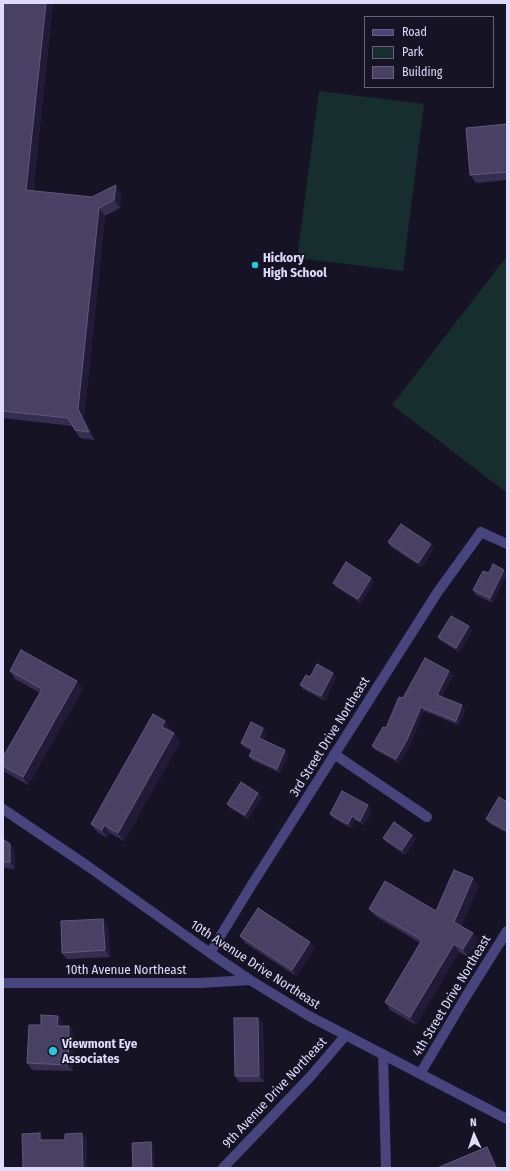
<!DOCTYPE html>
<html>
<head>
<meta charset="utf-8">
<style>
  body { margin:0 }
  #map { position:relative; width:510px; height:1171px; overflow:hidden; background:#161325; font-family:"Fira Sans Condensed",sans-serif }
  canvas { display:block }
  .frame { position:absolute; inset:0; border:4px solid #dfdbfa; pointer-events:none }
  .legend { position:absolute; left:364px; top:16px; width:130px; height:72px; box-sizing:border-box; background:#161325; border:1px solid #66637a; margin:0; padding:5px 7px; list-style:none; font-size:12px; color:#dfdbfa }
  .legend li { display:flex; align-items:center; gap:8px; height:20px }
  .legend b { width:20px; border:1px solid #66637a }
  .north { position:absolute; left:454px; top:1115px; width:40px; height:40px; -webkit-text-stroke:3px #161325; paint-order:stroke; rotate:357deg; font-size:11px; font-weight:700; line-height:16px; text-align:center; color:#dfdbfa }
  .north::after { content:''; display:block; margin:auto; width:14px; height:18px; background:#dfdbfa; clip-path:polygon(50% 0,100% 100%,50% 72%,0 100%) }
</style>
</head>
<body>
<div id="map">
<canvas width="510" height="1171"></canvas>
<div class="frame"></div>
<ul class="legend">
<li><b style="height:5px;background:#47447e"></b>Road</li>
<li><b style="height:11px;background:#162e2e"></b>Park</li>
<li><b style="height:11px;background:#484163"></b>Building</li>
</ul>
<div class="north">N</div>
</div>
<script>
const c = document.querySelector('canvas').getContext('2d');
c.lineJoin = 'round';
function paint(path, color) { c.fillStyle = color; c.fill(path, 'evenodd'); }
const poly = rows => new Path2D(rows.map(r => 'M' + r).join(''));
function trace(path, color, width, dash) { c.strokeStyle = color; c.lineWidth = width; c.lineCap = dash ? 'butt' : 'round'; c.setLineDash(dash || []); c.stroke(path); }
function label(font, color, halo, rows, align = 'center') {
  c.font = font + ' "Fira Sans Condensed",sans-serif'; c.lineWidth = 3.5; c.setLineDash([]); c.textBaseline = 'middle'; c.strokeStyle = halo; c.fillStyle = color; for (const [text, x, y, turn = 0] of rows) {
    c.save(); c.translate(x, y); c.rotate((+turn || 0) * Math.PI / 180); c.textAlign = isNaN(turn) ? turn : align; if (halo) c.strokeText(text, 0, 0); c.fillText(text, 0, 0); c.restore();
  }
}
paint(poly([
  [319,91,424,104,403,271,297,258],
  [507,256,507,493,392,405]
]), '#162e2e');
trace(poly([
  [334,754,427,817],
  [3,809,89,867,210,953,250,980,309,1016,507,1119],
  [210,953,251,886,437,593,481,532,507,544],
  [3,983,200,983,250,980],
  [383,1054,386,1168],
  [420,1074,465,998,507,931],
  [223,1168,310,1077,346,1035]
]), '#47447e', 10);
paint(poly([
  [3,3,53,3,33,191,92,197,121,193,120,208,105,216,84,418,95,440,80,438,72,426,3,418],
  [507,124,507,180,476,183,470,175],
  [388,542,434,548,422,567,391,547],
  [489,573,493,603,476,595,473,590],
  [374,582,361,603,336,587,333,583],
  [469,626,472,631,459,652,441,641,438,637],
  [10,671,77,681,83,689,28,785,5,772,3,769,3,757,40,693,15,679],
  [449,671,453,675,441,697,465,710,459,725,424,711,410,745,399,763,375,750,372,746,386,728,403,698],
  [336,677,325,701,303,689,300,685],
  [171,729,170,731,174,733,180,742,124,841,110,833,107,838,97,832,91,824],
  [266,733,263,740,288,755,280,773,252,760,249,756,251,751,244,747,241,743],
  [258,793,262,798,248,819,230,808,227,804],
  [507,802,507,833,490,824,486,819],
  [372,810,364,825,355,820,351,828,333,818,330,814],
  [412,835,416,839,405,855,386,842,383,838],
  [3,839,10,844,15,851,15,869,3,868],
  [473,878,479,886,461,926,473,933,478,941,468,957,459,952,416,1025,390,1010,385,1002,420,943,375,916,369,909,436,911],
  [108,925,110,957,67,959,62,953],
  [240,936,310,942,314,949,296,976,245,943],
  [58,1016,62,1022,62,1026,69,1026,74,1033,73,1071,32,1070,27,1063,41,1025],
  [258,1018,263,1024,264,1082,239,1082,235,1076]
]), '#362e51');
paint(poly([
  [46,3,53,3,32,198,26,190],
  [116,185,121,193,120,208,114,200],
  [99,208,105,216,84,418,95,440,89,432,78,409],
  [431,544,434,548,422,567,418,563],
  [504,570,507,574,493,603,490,598],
  [371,578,374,582,361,603,358,599],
  [469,626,472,631,459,652,456,648],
  [449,671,453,675,440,699,437,695],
  [333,673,336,677,325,701,321,696],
  [77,681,83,689,28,785,23,777],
  [462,705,465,710,459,725,456,721],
  [421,707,424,711,410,745,399,763,396,759],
  [165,721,171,729,168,735,162,727],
  [263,728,266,733,262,742,259,738],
  [174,733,180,742,124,841,118,833],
  [285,750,288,755,280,773,277,769],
  [258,793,262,798,248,819,245,815],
  [368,805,372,810,364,825,360,821],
  [352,816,355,820,351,828,348,824],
  [104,825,110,833,107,838,102,830],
  [412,835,416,839,405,855,402,850],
  [10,844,15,851,15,869,10,862],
  [473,878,479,886,460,930,454,922],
  [103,919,108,925,110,957,105,950],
  [473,933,478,941,468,957,463,949],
  [310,942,314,949,296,976,292,970],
  [454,944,459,952,416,1025,410,1017],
  [58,1016,62,1022,62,1032,57,1026],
  [258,1018,263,1024,264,1082,259,1076],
  [69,1026,74,1033,73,1071,68,1065],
  [40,1133,44,1140,40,1140],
  [82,1133,87,1140,87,1168,83,1168],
  [151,1142,154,1147,155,1168,152,1168],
  [487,1147,491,1153,498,1168,496,1168]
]), '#211b38');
const building = poly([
  [3,3,46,3,26,190,92,197,116,185,114,200,99,208,78,409,89,432,75,430,68,418,3,411,3,3],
  [507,124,507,172,470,175,466,128,507,124],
  [401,524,431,544,418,563,388,542,401,524],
  [346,562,371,578,358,599,333,583,346,562],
  [493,564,504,570,490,598,473,590,483,571,489,573,493,564],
  [451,616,469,626,456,648,438,637,451,616],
  [21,650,77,681,23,777,3,766,3,757,42,689,10,671,21,650],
  [425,658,449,671,437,695,462,705,456,721,421,707,407,740,396,759,372,746,383,727,386,728,399,697,403,698,425,658],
  [317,664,333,673,321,696,300,685,306,675,310,677,317,664],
  [153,714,165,721,162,727,174,733,118,833,104,825,102,830,91,824,153,714],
  [251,722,263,728,259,738,285,750,277,769,249,756,253,749,241,743,251,722],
  [241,782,258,793,245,815,227,804,241,782],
  [342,791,368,805,360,821,352,816,348,824,330,814,342,791],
  [499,797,507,802,507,831,486,819,499,797],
  [394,822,412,835,402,850,383,838,394,822],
  [3,839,10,844,10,862,3,862,3,839],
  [454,870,473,878,454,922,473,933,463,949,454,944,410,1017,385,1002,422,940,369,909,385,881,436,911,454,870],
  [258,908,310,942,292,970,240,936,258,908],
  [103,919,105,950,62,953,61,921,103,919],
  [41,1015,58,1016,57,1026,69,1026,68,1065,27,1063,29,1025,41,1025,41,1015],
  [234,1018,258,1018,259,1076,235,1076,234,1018],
  [40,1133,40,1140,65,1140,65,1134,82,1133,83,1168,23,1168,22,1134,40,1133],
  [151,1142,152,1168,133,1168,132,1143,151,1142],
  [487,1147,496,1168,437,1168,487,1147]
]);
paint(building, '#484163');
trace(building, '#60597b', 1);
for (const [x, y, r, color] of [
  [255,265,4,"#20cbe2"],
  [53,1051,5,"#20cbe2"]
]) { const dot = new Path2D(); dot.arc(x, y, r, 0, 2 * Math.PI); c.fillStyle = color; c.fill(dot); trace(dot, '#161325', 1.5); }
label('bold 13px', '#dfdbfa', '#161325', [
  ["Hickory",263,258],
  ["High School",263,273],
  ["Viewmont Eye",62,1044],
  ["Associates",62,1059]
], 'left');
label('13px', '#dfdbfa', '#161325', [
  ["3rd Street Drive Northeast",330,737,-58],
  ["10th Avenue Drive Northeast",255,965,33],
  ["10th Avenue Northeast",126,970],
  ["4th Street Drive Northeast",452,996,-59],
  ["9th Avenue Drive Northeast",275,1093,-47]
]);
</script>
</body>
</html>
